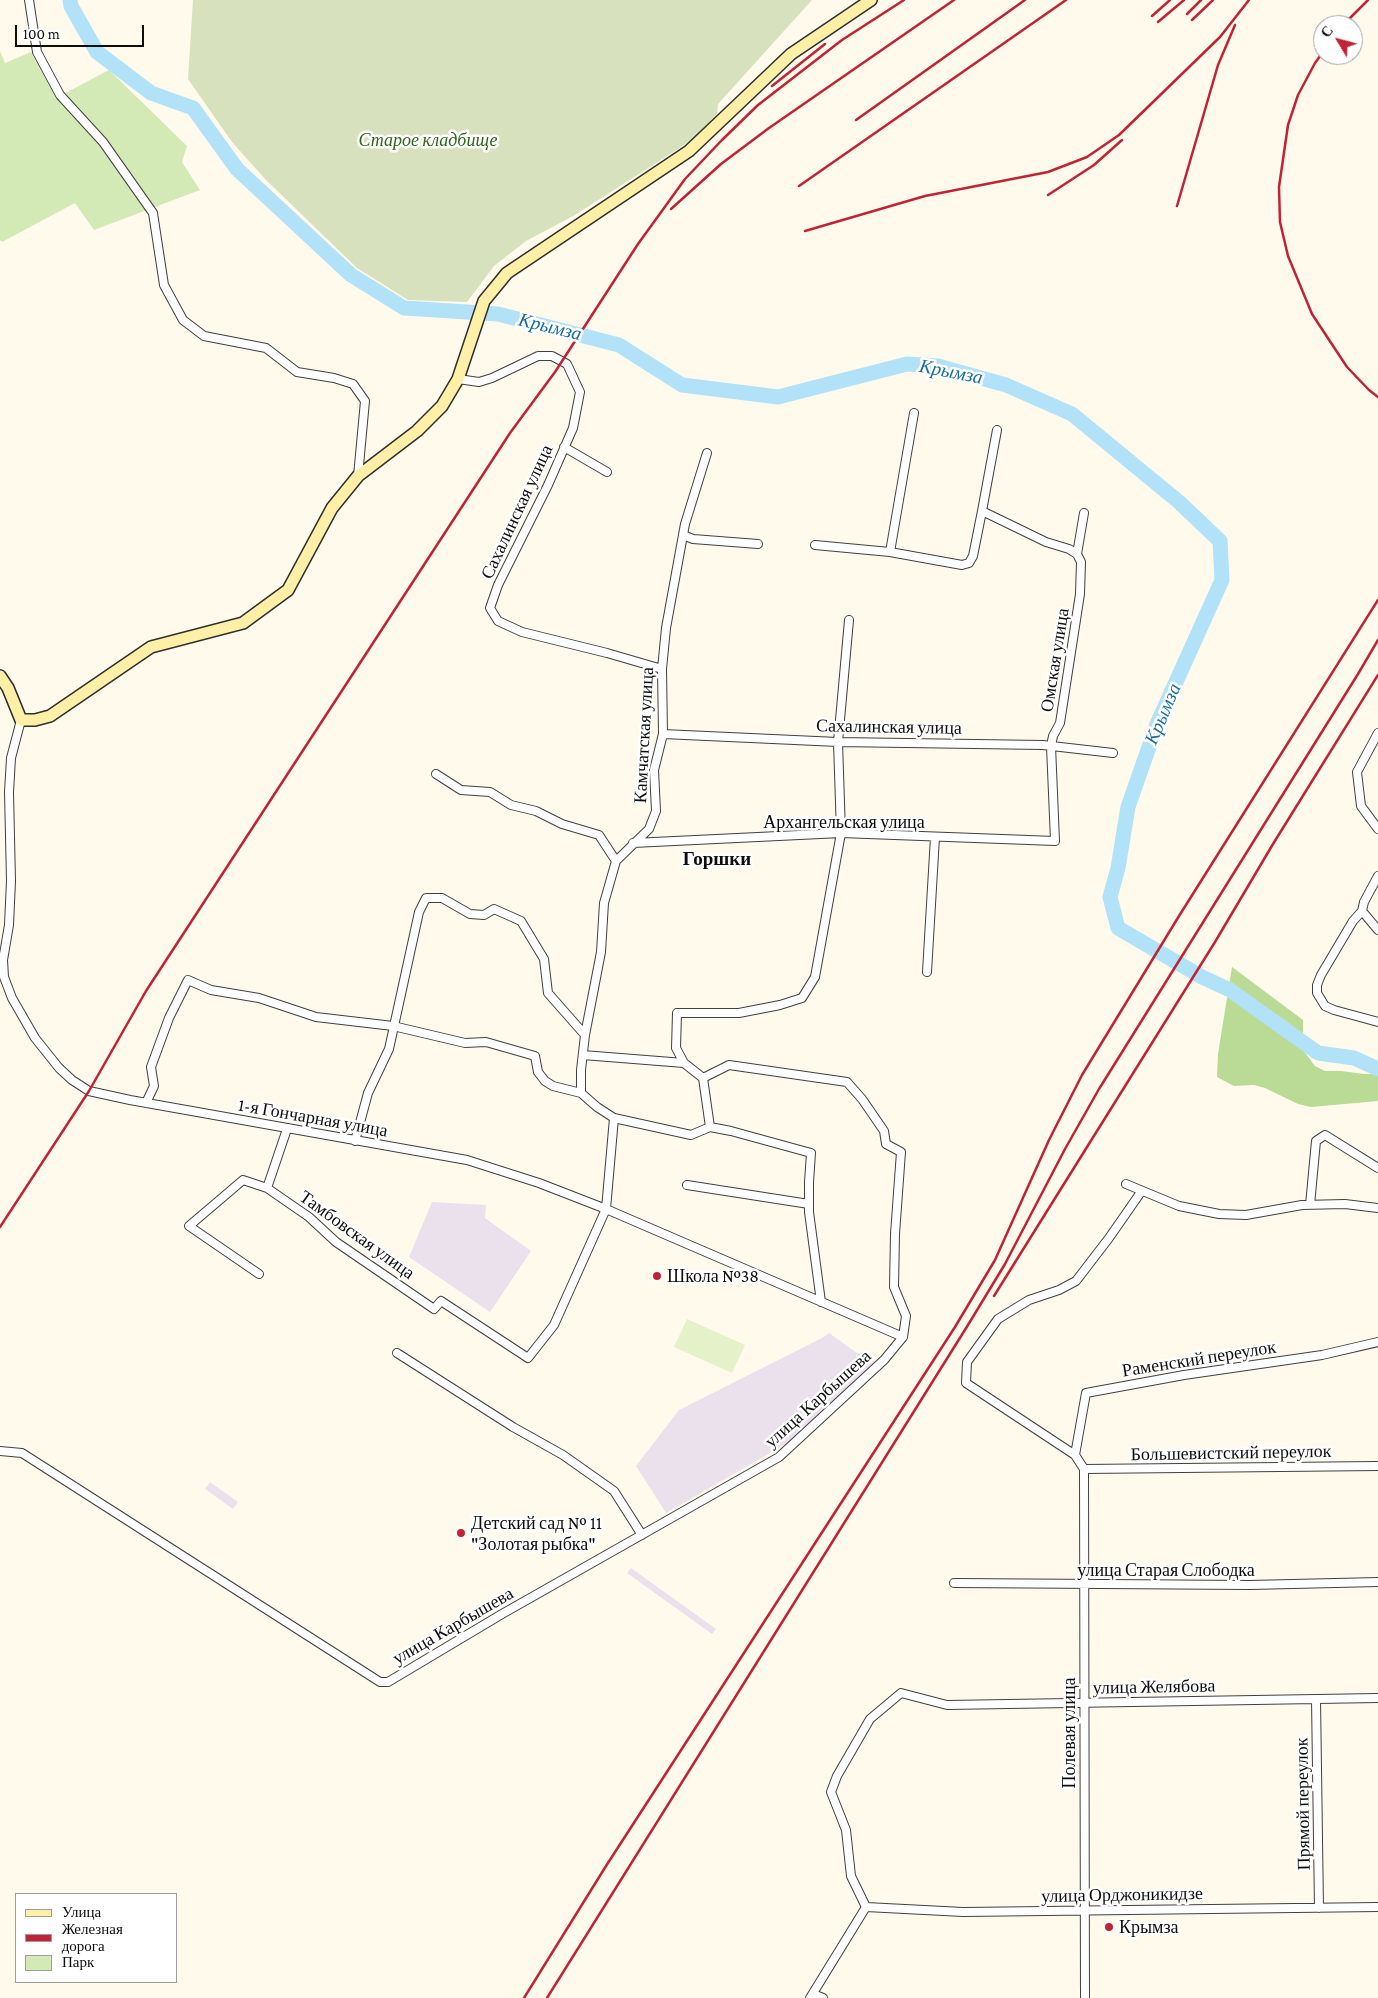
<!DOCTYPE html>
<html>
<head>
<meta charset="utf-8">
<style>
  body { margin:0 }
  #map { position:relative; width:1378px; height:1998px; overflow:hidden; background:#fffaec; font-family:"Crimson Pro",serif }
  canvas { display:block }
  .legend { position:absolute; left:15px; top:1893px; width:162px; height:90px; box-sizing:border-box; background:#fff; border:1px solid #9e9e9e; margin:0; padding:6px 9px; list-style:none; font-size:15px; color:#0d0d0d }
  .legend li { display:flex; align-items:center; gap:10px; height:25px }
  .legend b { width:25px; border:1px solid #9e9e9e }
  .north { position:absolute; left:1313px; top:15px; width:50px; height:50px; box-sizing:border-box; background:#fff; border:1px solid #9e9e9e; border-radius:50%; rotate:307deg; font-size:14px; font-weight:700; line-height:20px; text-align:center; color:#0d0d0d }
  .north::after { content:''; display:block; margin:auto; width:18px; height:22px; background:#bf2335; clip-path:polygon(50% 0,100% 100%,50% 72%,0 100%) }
  .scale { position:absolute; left:15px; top:25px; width:129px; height:22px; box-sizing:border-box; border:2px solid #0d0d0d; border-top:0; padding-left:6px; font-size:15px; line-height:18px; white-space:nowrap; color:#0d0d0d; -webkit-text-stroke:4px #fff; paint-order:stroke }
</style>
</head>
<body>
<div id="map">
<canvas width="1378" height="1998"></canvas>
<ul class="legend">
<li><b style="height:6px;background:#ffefa7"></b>Улица</li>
<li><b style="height:6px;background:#bf2335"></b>Железная дорога</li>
<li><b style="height:14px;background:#d4eab6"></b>Парк</li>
</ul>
<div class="north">С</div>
<div class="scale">100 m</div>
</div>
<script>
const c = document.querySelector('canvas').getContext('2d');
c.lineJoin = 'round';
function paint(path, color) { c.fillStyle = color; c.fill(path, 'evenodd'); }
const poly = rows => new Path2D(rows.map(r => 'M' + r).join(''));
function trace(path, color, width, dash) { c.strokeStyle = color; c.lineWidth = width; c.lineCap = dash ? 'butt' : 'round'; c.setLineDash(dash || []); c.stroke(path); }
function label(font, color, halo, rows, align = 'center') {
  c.font = font + ' "Crimson Pro",serif'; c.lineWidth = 5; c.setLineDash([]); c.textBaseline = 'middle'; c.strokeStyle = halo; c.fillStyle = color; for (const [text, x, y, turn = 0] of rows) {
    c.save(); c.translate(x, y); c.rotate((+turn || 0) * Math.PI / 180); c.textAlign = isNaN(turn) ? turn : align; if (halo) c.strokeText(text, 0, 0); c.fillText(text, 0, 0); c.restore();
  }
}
paint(poly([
  [432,1202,486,1205,485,1218,531,1251,490,1312,409,1257],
  [829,1333,857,1353,866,1353,875,1362,796,1438,666,1513,636,1466,679,1410,822,1338],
  [210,1482,238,1502,233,1509,205,1489],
  [631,1568,716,1629,712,1634,627,1573]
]), '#eae1ec');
paint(poly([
  [0,51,5,63,31,52,56,98,109,70,187,146,182,162,200,190,94,230,75,203,2,242,0,240]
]), '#d4eab6');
paint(poly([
  [1232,967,1303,1020,1303,1050,1315,1066,1325,1071,1341,1071,1364,1074,1370,1074,1378,1069,1378,1101,1311,1107,1298,1104,1265,1088,1254,1085,1234,1086,1217,1077,1218,1054]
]), '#b9db95');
paint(poly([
  [193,0,812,0,718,104,717,114,692,140,575,215,526,241,494,266,467,302,408,300,357,268,266,180,232,142,188,79]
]), '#d8e1be');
paint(poly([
  [687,1319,745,1345,732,1373,674,1347]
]), '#e5f1c8');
trace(poly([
  [70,0,71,6,97,52,151,93,193,108,237,169,351,275,404,308,498,314,619,345,682,385,778,397,907,364,938,366,1006,385,1072,414,1179,502,1220,541,1222,580,1157,724,1128,807,1118,868,1110,897,1118,928,1202,977,1230,990,1318,1053,1354,1058,1378,1069]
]), '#b1e2f7', 15);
const street = poly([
  [29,0,37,52,60,95,103,142,153,213,164,285,183,320,204,336,266,348,297,372,334,378,353,384,365,401,358,476],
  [458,379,479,382,492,378,538,356,552,356,567,364,580,392,573,428,548,485,498,585,490,608,498,621,522,632,607,653,662,669],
  [564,447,607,472],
  [707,453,685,524,666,628,662,669,663,734,654,770,656,811,649,829,616,861,604,903,601,952,585,1035,581,1070,581,1093,597,1107,614,1118,691,1135,710,1127,731,1131,811,1153,809,1182,809,1212,821,1302],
  [982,511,997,430],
  [683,535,693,539,758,544],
  [815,545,890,552,962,565,969,563,973,556,982,511,1046,542,1069,549,1077,554],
  [890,552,914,413],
  [21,720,11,758,9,792,11,881,9,925,3,960,4,977,12,998,35,1038,59,1068,72,1080,89,1091,130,1100,467,1160,539,1183,606,1209,903,1337],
  [1378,733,1357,772,1361,806,1378,829],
  [663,734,838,742,1043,745,1113,753],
  [436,774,461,790,490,792,511,805,536,811,562,824,599,835,616,861],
  [633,843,841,833,1055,841,1051,746,1053,736,1060,723,1080,594,1081,562,1077,554,1084,513],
  [1378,876,1364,902,1362,911,1353,921,1321,975,1317,985,1317,993,1325,1006,1334,1010,1378,1022],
  [1362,911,1378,930],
  [927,972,935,837],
  [583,1055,684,1063],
  [703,1078,684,1063,676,1048,677,1013,739,1013,780,1005,802,998,815,977,841,833,838,742,849,620],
  [703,1078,729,1065,847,1082,862,1099,884,1131,886,1144,901,1152,895,1234,894,1287,906,1316,903,1337],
  [703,1078,710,1127],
  [146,1103,154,1086,151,1067,169,1018,188,980,211,990,259,998,316,1017,393,1026,465,1043,486,1042,535,1056,538,1072,545,1081,553,1086,581,1093],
  [355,1141,368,1093,389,1049,419,912,426,898,442,898,470,914,484,915,494,909,521,921,544,959,548,993,585,1035],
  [1126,1184,1179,1206,1219,1214,1246,1215,1302,1205,1345,1204,1378,1208],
  [687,1185,809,1204],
  [267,1188,287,1129],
  [1310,1205,1316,1141,1325,1135,1378,1168],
  [259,1274,189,1226,243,1180,267,1188,309,1217,336,1242,434,1309,441,1301,528,1358,554,1325,606,1209,614,1118],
  [397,1353,513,1427,563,1455,614,1491,642,1535],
  [0,1451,22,1453,380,1682,388,1682,502,1614,779,1457,884,1360,903,1337],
  [1075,1455,1086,1393,1184,1375,1322,1355,1378,1342],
  [1084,1469,1085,1998],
  [1084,1469,1075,1455,966,1383,967,1362,998,1319,1029,1300,1059,1290,1076,1281,1109,1238,1141,1192],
  [1084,1469,1378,1466],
  [954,1583,1250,1585,1378,1582],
  [1316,1699,1319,1908],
  [866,1907,963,1912,1378,1907],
  [813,1994,823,1998],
  [810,1998,866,1907,851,1876,846,1830,831,1792,837,1776,870,1719,901,1693,947,1705,1378,1698]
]);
const secondary = poly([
  [0,676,8,688,21,720,35,720,50,716,151,647,243,623,288,590,332,508,358,476,417,431,442,406,458,379,484,301,507,273,689,151,791,54,871,0]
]);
trace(street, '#404040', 10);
trace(secondary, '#2f2f2f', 14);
trace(street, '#fff', 8);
trace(secondary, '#ffefa7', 11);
trace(poly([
  [1187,14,1201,0],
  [1152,16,1170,0],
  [1192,20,1213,0],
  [1158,22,1184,0],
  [1343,25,1368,0],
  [1323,52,1315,63,1298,95,1288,125,1279,187,1280,222,1288,256,1312,314,1347,367,1369,390,1378,397],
  [772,86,825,44],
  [856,120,1025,0],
  [799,186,1066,0],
  [1048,195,1094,165,1122,140],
  [1177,206,1218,65,1235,25],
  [671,209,721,164,769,128,954,0],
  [805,231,925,196,1048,172,1087,157,1119,135,1220,37,1249,0],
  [0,1227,89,1091,146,991,510,433,555,372,638,244,685,179,722,140,758,105,842,40,904,0],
  [994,1296,1215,942,1273,844,1378,675],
  [524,1998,606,1866,955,1327,995,1260,1049,1140,1082,1075,1179,916,1378,600],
  [547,1998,968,1325,1005,1264,1065,1149,1099,1089,1358,674,1378,640]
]), '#bf2335', 2.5);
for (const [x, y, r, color] of [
  [657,1276,5,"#bf2335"],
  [461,1533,5,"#bf2335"],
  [1109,1927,5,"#bf2335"]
]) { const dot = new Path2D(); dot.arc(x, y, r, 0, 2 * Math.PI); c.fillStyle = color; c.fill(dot); trace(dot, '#fff', 2); }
label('italic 18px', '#31651c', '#fff', [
  ["Старое кладбище",428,140]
]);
label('18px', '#0d0d0d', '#fff', [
  ["Сахалинская улица",517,512,-65],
  ["Омская улица",1055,660,-81],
  ["Сахалинская улица",889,727,1],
  ["Камчатская улица",644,735,-87],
  ["Архангельская улица",844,822],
  ["1-я Гончарная улица",313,1118,10],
  ["Тамбовская улица",357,1235,36],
  ["Раменский переулок",1199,1359,-9],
  ["улица Карбышева",818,1399,-42],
  ["Большевистский переулок",1231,1453,-1],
  ["улица Старая Слободка",1166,1570],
  ["улица Карбышева",453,1626,-30],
  ["улица Желябова",1154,1687,-1],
  ["Полевая улица",1069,1733,-90],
  ["Прямой переулок",1303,1804,-91],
  ["улица Орджоникидзе",1122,1895,-1]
]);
label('18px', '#0d0d0d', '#fff', [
  ["Школа №38",667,1276],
  ["Детский сад № 11",471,1523],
  ["\"Золотая рыбка\"",471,1544],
  ["Крымза",1119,1927]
], 'left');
label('italic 19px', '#146da0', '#fff', [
  ["Крымза",550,327,14],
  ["Крымза",951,372,11],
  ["Крымза",1163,714,-67]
]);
label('bold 19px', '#0d0d0d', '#fff', [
  ["Горшки",717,859]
]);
</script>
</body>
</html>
